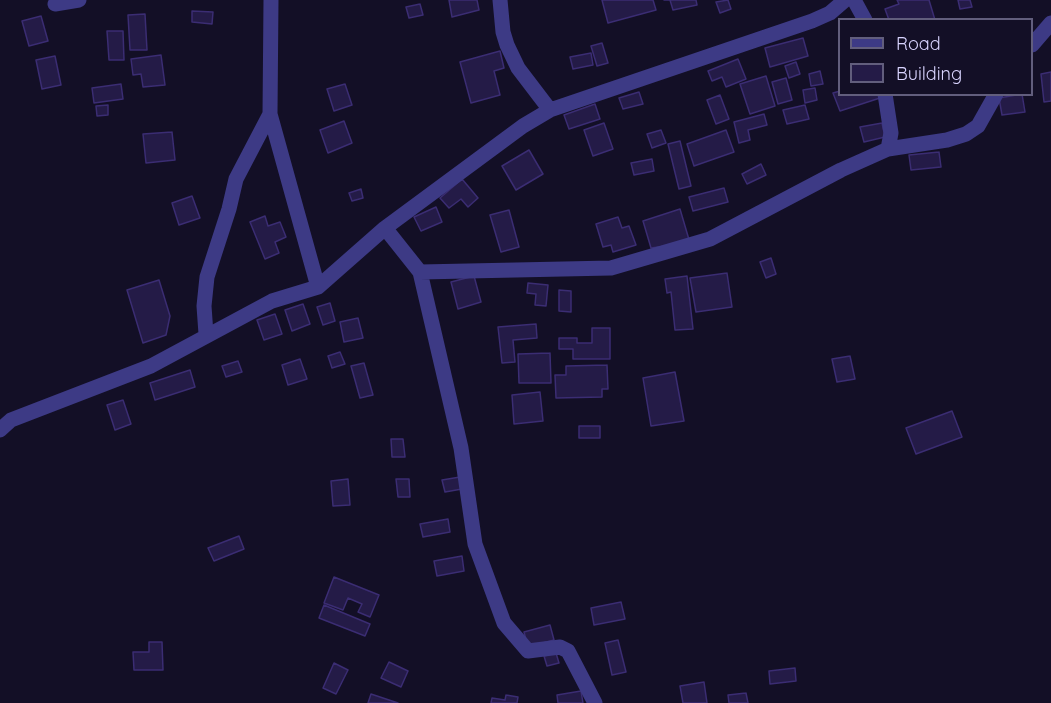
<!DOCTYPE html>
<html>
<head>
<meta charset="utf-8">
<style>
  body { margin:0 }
  #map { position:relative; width:1051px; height:703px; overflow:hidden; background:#130f26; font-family:Quicksand,sans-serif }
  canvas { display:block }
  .legend { position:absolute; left:838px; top:18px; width:195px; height:78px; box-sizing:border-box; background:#130f26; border:2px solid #625e7d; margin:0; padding:8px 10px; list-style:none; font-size:18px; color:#d9d4ff }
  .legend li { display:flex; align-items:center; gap:12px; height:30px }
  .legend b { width:30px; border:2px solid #625e7d }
</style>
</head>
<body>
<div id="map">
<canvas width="1051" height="703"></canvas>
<ul class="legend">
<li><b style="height:8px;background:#3d3a85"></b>Road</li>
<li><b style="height:16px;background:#241b47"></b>Building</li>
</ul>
</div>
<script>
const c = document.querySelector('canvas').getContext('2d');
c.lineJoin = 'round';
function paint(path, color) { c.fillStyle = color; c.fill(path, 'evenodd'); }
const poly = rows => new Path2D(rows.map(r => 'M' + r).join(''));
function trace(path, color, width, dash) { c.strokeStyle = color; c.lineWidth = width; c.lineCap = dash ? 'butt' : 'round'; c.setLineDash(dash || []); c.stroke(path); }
const building = poly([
  [449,0,477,0,479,10,452,17,449,0],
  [602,0,653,0,656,10,608,23,602,0],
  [664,0,696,0,697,5,673,10,670,0,664,0],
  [728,0,731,9,720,13,716,2,728,0],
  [897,0,929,0,935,20,889,20,885,9,899,4,897,0],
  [958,0,970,0,972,7,960,9,958,0],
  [420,4,423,15,409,18,406,7,420,4],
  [192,11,213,12,212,24,192,22,192,11],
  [145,14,147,50,130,50,128,15,145,14],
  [41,16,48,41,29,46,22,21,41,16],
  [107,31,123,31,124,60,109,60,107,31],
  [803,38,808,56,770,67,765,48,803,38],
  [602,43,608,63,597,66,591,46,602,43],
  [500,51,504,68,494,71,500,95,471,103,460,62,500,51],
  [591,53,593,65,573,69,570,57,591,53],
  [161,55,165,85,143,87,141,74,133,75,131,59,161,55],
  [55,56,61,85,42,89,36,60,55,56],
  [738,59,746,79,726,87,722,77,712,81,708,71,738,59],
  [796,62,800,74,789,78,785,66,796,62],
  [820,71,823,84,811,86,809,74,820,71],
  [1051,72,1051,101,1044,102,1041,74,1051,72],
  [766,76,775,106,750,114,740,84,766,76],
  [786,78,792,100,778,104,772,82,786,78],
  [121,84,123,99,94,103,92,88,121,84],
  [345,84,352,105,334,111,327,89,345,84],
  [815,88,817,100,805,103,803,90,815,88],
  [840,91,840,94,879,94,880,98,840,111,833,93,840,91],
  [639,92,643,104,623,109,619,98,639,92],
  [1022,94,1025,112,1002,115,999,98,1022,94],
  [720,95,729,119,716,124,707,100,720,95],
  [595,104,600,119,569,129,564,115,595,104],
  [108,105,108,115,97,116,96,106,108,105],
  [805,105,809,119,787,124,783,110,805,105],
  [764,114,767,125,748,130,750,140,739,143,734,122,764,114],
  [344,121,352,143,328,153,320,130,344,121],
  [604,123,613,149,593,156,584,130,604,123],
  [882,123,885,137,864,142,860,127,882,123],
  [661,130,666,143,652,148,647,134,661,130],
  [726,130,734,152,694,166,687,144,726,130],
  [172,132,175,160,146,163,143,134,172,132],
  [680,141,691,186,679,189,668,144,680,141],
  [529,150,543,174,516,190,502,166,529,150],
  [939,152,941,167,911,170,909,155,939,152],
  [652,159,654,171,634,175,631,163,652,159],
  [761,164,766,175,747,184,742,174,761,164],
  [462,179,478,198,468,207,461,199,449,208,440,198,462,179],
  [724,188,728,202,693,211,689,197,724,188],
  [361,189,363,198,352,201,349,193,361,189],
  [192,196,200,218,179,225,172,203,192,196],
  [436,207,442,222,421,231,414,217,436,207],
  [680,209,690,243,651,248,643,221,680,209],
  [509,210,519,247,501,252,490,215,509,210],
  [265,216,268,226,280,222,286,237,275,242,279,253,265,259,250,222,265,216],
  [618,217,622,228,629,226,636,245,613,252,611,245,603,247,596,224,618,217],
  [771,258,776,274,766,278,760,262,771,258],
  [727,273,732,307,696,312,690,278,727,273],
  [474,276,481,302,458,309,451,282,474,276],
  [687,276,693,329,675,330,671,292,667,293,665,279,687,276],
  [159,280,170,316,166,335,143,343,127,290,159,280],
  [528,283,548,285,546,306,535,305,536,294,527,293,528,283],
  [559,290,571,291,571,312,559,311,559,290],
  [330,303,335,321,323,325,317,307,330,303],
  [303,304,310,324,292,331,285,310,303,304],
  [275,314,282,334,264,340,257,320,275,314],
  [358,318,363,338,344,342,340,322,358,318],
  [536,324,537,338,513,340,515,362,502,363,498,327,536,324],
  [592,328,610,328,610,359,573,359,573,349,559,349,559,338,577,338,577,343,592,343,592,328],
  [340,352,345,364,332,368,328,356,340,352],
  [550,353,551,383,519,383,518,354,550,353],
  [850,356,855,379,837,382,832,359,850,356],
  [300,359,307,379,288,385,282,365,300,359],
  [238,361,242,372,226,377,222,366,238,361],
  [364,363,373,395,360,398,351,366,364,363],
  [607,365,608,389,602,389,602,397,556,398,555,375,566,375,566,366,607,365],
  [190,370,195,387,155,400,150,383,190,370],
  [675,372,684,421,651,426,643,378,675,372],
  [540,392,543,421,514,424,512,395,540,392],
  [123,400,131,424,115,430,107,405,123,400],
  [952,411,962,437,916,454,906,428,952,411],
  [579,426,600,426,600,438,579,438,579,426],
  [391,439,403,439,405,457,392,457,391,439],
  [460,477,462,489,445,492,442,480,460,477],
  [348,479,350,505,333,506,331,481,348,479],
  [396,479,409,479,410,497,398,497,396,479],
  [448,519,450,532,423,537,420,524,448,519],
  [239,536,244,549,214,561,208,548,239,536],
  [462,556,464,571,437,576,434,561,462,556],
  [334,577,379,595,370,617,358,612,362,604,348,598,343,610,324,603,334,577],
  [621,602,625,619,594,625,591,608,621,602],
  [324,605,370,624,365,636,319,618,324,605],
  [550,625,554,640,528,647,524,632,550,625],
  [618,640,626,672,612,675,605,643,618,640],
  [149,642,162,642,163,670,134,670,133,652,149,652,149,642],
  [556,653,559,663,547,666,544,656,556,653],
  [389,662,408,671,401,687,381,678,389,662],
  [334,663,348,670,336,694,323,688,334,663],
  [795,668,796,681,770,684,769,671,795,668],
  [704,682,707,703,683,703,680,686,704,682],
  [581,691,583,703,558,703,557,695,581,691],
  [746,693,748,703,729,703,728,695,746,693],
  [371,694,398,703,368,703,371,694],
  [506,695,518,697,517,703,491,703,492,698,505,700,506,695]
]);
paint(building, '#241b47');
trace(building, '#3b2d73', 1.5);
trace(poly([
  [271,0,270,114,318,287],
  [500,0,503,32,507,45,518,68,550,110],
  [854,0,865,20],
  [55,4,79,0],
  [1032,45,1051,23],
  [888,149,947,140,966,134,978,126,996,94],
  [385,228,420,272,461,448,475,544,504,623,528,651,560,647,568,651,595,703],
  [420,272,611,268,710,239,841,170,888,149,891,133,885,94],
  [206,334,204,306,207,277,229,209,236,179,270,114],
  [0,430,11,420,151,366,272,301,318,287,385,228,523,126,550,110,812,21,830,13,845,0]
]), '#3d3a85', 15);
</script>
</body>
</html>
